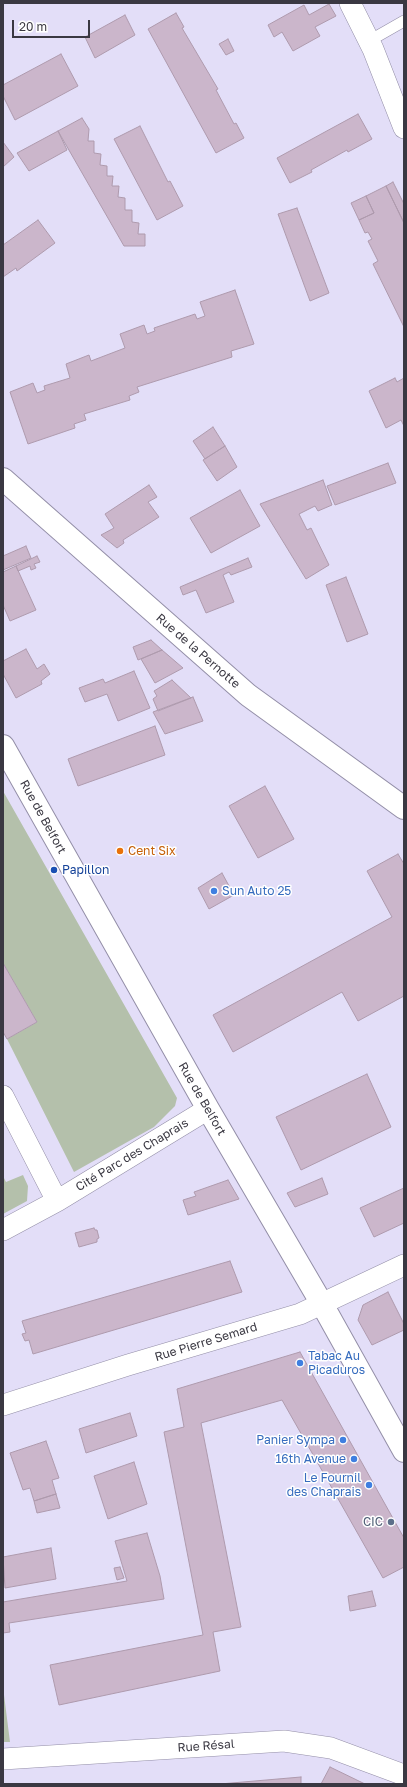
<!DOCTYPE html>
<html>
<head>
<meta charset="utf-8">
<style>
  body { margin:0 }
  #map { position:relative; width:407px; height:1787px; overflow:hidden; background:#e3def8; font-family:"Golos Text",sans-serif }
  canvas { display:block }
  .frame { position:absolute; inset:0; border:4px solid #3a3842; pointer-events:none }
  .scale { position:absolute; left:12px; top:20px; width:78px; height:18px; box-sizing:border-box; border:2px solid #3a3842; border-top:0; padding-left:5px; font-size:12px; line-height:14px; white-space:nowrap; color:#3a3842; -webkit-text-stroke:3px #fff; paint-order:stroke }
</style>
</head>
<body>
<div id="map">
<canvas width="407" height="1787"></canvas>
<div class="frame"></div>
<div class="scale">20 m</div>
</div>
<script>
const c = document.querySelector('canvas').getContext('2d');
c.lineJoin = 'round';
function paint(path, color) { c.fillStyle = color; c.fill(path, 'evenodd'); }
const poly = rows => new Path2D(rows.map(r => 'M' + r).join(''));
function trace(path, color, width, dash) { c.strokeStyle = color; c.lineWidth = width; c.lineCap = dash ? 'butt' : 'round'; c.setLineDash(dash || []); c.stroke(path); }
function label(font, color, halo, rows, align = 'center') {
  c.font = font + ' "Golos Text",sans-serif'; c.lineWidth = 3; c.setLineDash([]); c.textBaseline = 'middle'; c.strokeStyle = halo; c.fillStyle = color; for (const [text, x, y, turn = 0] of rows) {
    c.save(); c.translate(x, y); c.rotate((+turn || 0) * Math.PI / 180); c.textAlign = isNaN(turn) ? turn : align; if (halo) c.strokeText(text, 0, 0); c.fillText(text, 0, 0); c.restore();
  }
}
paint(poly([
  [3,791,177,1098,175,1106,154,1127,74,1172,7,1039,37,1022,3,963],
  [23,1175,28,1186,27,1201,3,1214,3,1176,6,1182],
  [3,1687,10,1742,3,1742]
]), '#b4c0ab');
const building = poly([
  [329,4,336,16,315,27,320,36,293,51,282,32,274,37,268,25,304,5,309,15,329,4],
  [176,13,184,27,182,28,218,89,216,90,234,124,236,123,244,138,216,153,148,29,176,13],
  [125,15,135,35,95,58,85,37,125,15],
  [228,39,234,51,226,55,219,44,228,39],
  [61,54,78,86,15,120,3,96,3,85,61,54],
  [358,114,372,139,348,152,347,150,311,170,312,172,290,183,277,158,358,114],
  [82,118,89,129,88,141,94,141,94,153,101,154,100,165,107,166,107,176,113,176,112,186,119,186,118,197,125,198,125,210,132,210,132,222,139,223,138,234,145,234,145,246,124,246,58,131,82,118],
  [140,126,168,182,170,181,183,206,157,220,114,139,140,126],
  [58,131,67,150,29,171,17,153,58,131],
  [3,142,14,157,3,167,3,142],
  [393,182,404,204,404,223,386,186,393,182],
  [386,186,404,223,404,327,373,264,378,261,368,241,372,239,368,232,365,233,359,220,374,213,366,196,386,186],
  [366,196,374,213,359,220,351,203,366,196],
  [297,208,329,293,310,301,278,214,297,208],
  [38,220,55,243,17,271,16,268,3,277,3,245,38,220],
  [235,290,254,344,231,351,232,357,137,387,139,392,129,396,130,400,84,414,86,420,74,424,75,428,28,444,10,392,33,383,37,393,45,390,44,386,70,378,66,364,89,355,91,361,125,348,120,334,144,325,147,334,155,331,154,328,195,314,197,319,205,316,200,302,235,290],
  [395,378,397,382,404,378,404,426,401,420,386,428,369,391,395,378],
  [213,427,225,446,205,459,193,441,213,427],
  [225,446,237,467,217,481,203,460,225,446],
  [388,463,396,483,335,505,327,486,388,463],
  [323,480,332,505,318,511,315,506,299,514,307,530,311,528,329,565,306,579,260,504,323,480],
  [149,485,157,497,148,502,159,517,123,540,124,543,117,548,101,535,114,528,105,514,149,485],
  [240,490,260,526,211,553,190,518,240,490],
  [26,546,31,558,3,570,3,556,26,546],
  [37,556,40,562,34,564,36,568,31,570,30,566,18,571,16,566,37,556],
  [248,558,252,567,231,575,229,572,223,575,234,602,206,613,196,590,183,595,180,587,248,558],
  [16,566,36,610,10,621,3,605,3,572,16,566],
  [346,577,368,634,347,642,326,585,346,577],
  [151,640,162,650,138,660,133,647,151,640],
  [26,649,37,669,44,664,50,674,41,681,42,684,16,698,3,674,3,661,26,649],
  [162,650,183,668,155,683,141,659,162,650],
  [134,671,150,708,118,721,107,694,85,702,79,688,103,679,105,683,134,671],
  [172,680,191,698,158,711,153,699,157,696,154,691,172,680],
  [193,697,203,721,165,734,153,712,193,697],
  [155,726,165,755,78,786,68,759,155,726],
  [265,786,294,839,258,858,229,806,265,786],
  [398,854,404,864,404,996,358,1021,342,992,233,1052,213,1015,392,917,367,871,398,854],
  [222,873,234,895,209,909,198,888,222,873],
  [3,963,37,1022,7,1039,3,1032,3,963],
  [367,1074,391,1127,301,1170,276,1117,367,1074],
  [322,1178,328,1194,295,1207,287,1193,322,1178],
  [228,1180,239,1199,188,1215,183,1200,196,1196,194,1192,228,1180],
  [404,1188,404,1223,374,1237,360,1208,404,1188],
  [94,1228,95,1230,97,1230,99,1238,97,1239,97,1242,79,1247,75,1233,94,1228],
  [230,1261,242,1292,33,1354,29,1340,25,1341,22,1334,26,1333,22,1321,230,1261],
  [388,1292,404,1324,404,1330,372,1345,358,1320,363,1305,388,1292],
  [300,1352,404,1538,404,1567,383,1578,282,1400,201,1423,241,1627,213,1632,220,1671,59,1705,50,1665,203,1635,164,1432,184,1427,177,1389,300,1352],
  [130,1413,137,1436,86,1453,79,1429,130,1413],
  [46,1441,59,1478,52,1480,56,1494,34,1501,30,1488,23,1490,10,1453,46,1441],
  [134,1462,147,1504,108,1519,94,1476,134,1462],
  [56,1494,60,1508,37,1513,34,1501,56,1494],
  [147,1533,160,1576,164,1599,9,1623,10,1632,3,1633,3,1602,127,1581,115,1541,147,1533],
  [51,1548,56,1579,5,1588,3,1557,51,1548],
  [120,1567,124,1578,117,1580,114,1568,120,1567],
  [372,1591,376,1606,350,1611,348,1596,372,1591],
  [330,1767,365,1784,321,1784,330,1767],
  [301,1777,301,1784,220,1784,301,1777]
]);
paint(building, '#cbb6cb');
trace(building, '#ae9aad', 1);
const service = poly([
  [369,41,404,21]
]);
const minor = poly([
  [350,3,373,49,404,128],
  [3,1096,57,1201],
  [3,1230,57,1201,208,1109],
  [3,1405,128,1365,300,1314,404,1265],
  [3,1759,284,1741,331,1748,404,1775]
]);
const tertiary = poly([
  [3,479,248,695,404,808]
]);
const secondary = poly([
  [3,746,208,1109,322,1304,404,1451]
]);
trace(service, '#938ea7', 12);
trace(minor, '#938ea7', 22);
trace(tertiary, '#938ea7', 24);
trace(secondary, '#938ea7', 24);
trace(service, '#fff', 11);
trace(minor, '#fff', 21);
trace(tertiary, '#fff', 22);
trace(secondary, '#fff', 22);
for (const [x, y, r, color] of [
  [120,851,4,"#e8710a"],
  [54,870,4,"#1a4fb4"],
  [214,891,4,"#3f7fe0"],
  [300,1363,4,"#3f7fe0"],
  [343,1440,4,"#3f7fe0"],
  [354,1459,4,"#3f7fe0"],
  [369,1485,4,"#3f7fe0"],
  [391,1522,4,"#5c6f8a"]
]) { const dot = new Path2D(); dot.arc(x, y, r, 0, 2 * Math.PI); c.fillStyle = color; c.fill(dot); trace(dot, '#fff', 1.5); }
label('12px', '#3a3842', '#fff', [
  ["Rue de la Pernotte",198,651,41],
  ["Rue de Belfort",43,817,61],
  ["Rue de Belfort",202,1099,60],
  ["Cité Parc des Chaprais",132,1155,-31],
  ["Rue Pierre Semard",206,1342,-17],
  ["Rue Résal",206,1746,-4]
]);
label('12px', '#c56008', '#fff', [
  ["Cent Six",128,851]
], 'left');
label('12px', '#164399', '#fff', [
  ["Papillon",62,870]
], 'left');
label('12px', '#366cbe', '#fff', [
  ["Sun Auto 25",222,891,"left"],
  ["Tabac Au",308,1356,"left"],
  ["Picaduros",308,1370,"left"],
  ["Panier Sympa",335,1440],
  ["16th Avenue",346,1459],
  ["Le Fournil",361,1478],
  ["des Chaprais",361,1492]
], 'right');
label('12px', '#4e5e75', '#fff', [
  ["CIC",383,1522]
], 'right');
</script>
</body>
</html>
